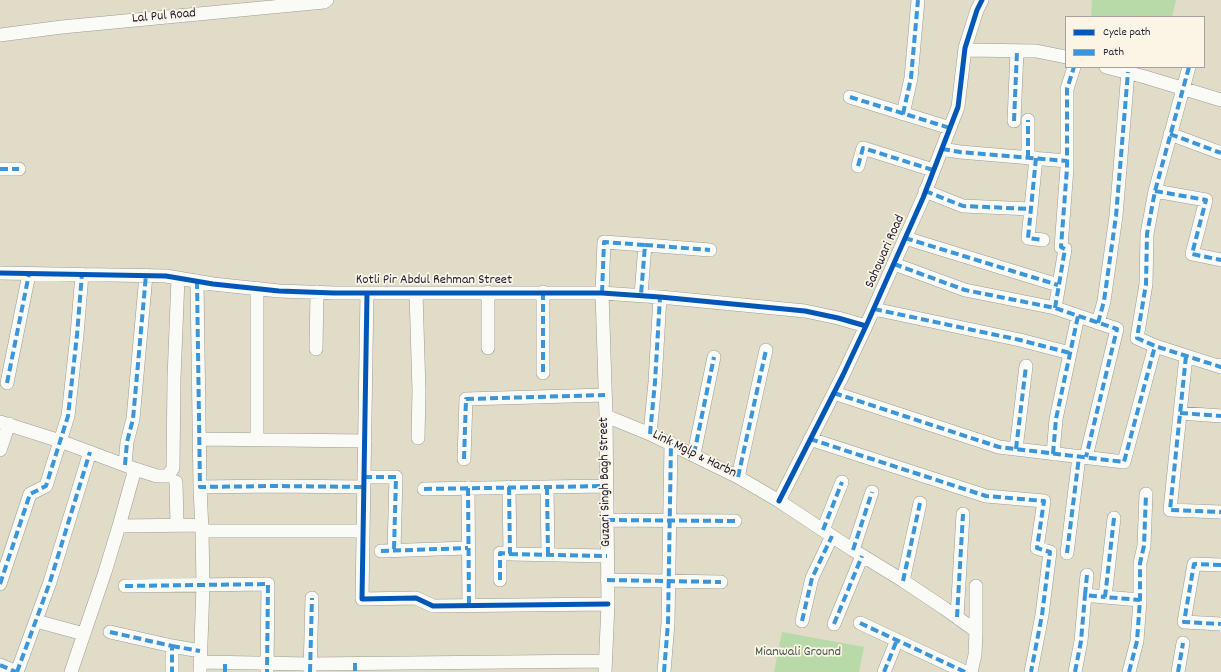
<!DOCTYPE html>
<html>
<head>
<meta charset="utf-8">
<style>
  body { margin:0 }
  #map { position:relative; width:1221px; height:672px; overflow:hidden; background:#e0dcc8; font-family:Dekko,sans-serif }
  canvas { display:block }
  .legend { position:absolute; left:1065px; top:16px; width:140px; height:52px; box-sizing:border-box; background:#fcf5e5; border:1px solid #a5a1a1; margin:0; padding:5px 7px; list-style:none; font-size:12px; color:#22223b }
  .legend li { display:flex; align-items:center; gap:8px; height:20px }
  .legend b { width:20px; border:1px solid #a5a1a1 }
</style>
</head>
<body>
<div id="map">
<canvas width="1221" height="672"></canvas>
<ul class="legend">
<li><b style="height:5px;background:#0057b8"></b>Cycle path</li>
<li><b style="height:5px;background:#3b95d9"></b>Path</li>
</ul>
</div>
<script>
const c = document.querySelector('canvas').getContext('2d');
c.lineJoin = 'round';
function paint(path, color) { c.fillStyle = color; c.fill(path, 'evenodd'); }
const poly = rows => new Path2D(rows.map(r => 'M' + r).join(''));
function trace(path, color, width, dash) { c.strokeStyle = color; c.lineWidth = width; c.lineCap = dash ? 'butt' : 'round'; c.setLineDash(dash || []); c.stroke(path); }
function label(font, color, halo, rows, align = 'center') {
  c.font = font + ' Dekko,sans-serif'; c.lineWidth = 3.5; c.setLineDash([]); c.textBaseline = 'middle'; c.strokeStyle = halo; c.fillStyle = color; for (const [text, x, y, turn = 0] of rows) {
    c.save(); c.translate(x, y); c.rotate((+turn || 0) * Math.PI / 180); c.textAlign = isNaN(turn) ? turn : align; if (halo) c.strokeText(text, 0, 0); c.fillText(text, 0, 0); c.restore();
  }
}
paint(poly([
  [1091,0,1176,0,1172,17,1091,17,1092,1],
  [782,632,864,647,859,672,774,672]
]), '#b8daa9');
const minor = poly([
  [0,35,62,27,324,2,327,0],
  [965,50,1036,51,1066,57],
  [1106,67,1145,77,1221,100],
  [1189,67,1155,191,1147,234,1146,284,1137,338,1155,346,1221,367,1221,365],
  [850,97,950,128],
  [903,114,911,78,918,0],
  [1014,121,1017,51],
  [1170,134,1221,153],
  [942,149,960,152,1067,161],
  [1028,158,1028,120],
  [1036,158,1028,238,1043,240],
  [858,166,863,148,933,170],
  [0,169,19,169],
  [925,191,963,206,1031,209],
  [1155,191,1206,200,1192,254,1221,260],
  [905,238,1058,285],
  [645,245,710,250],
  [894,264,965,290,1055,308,1117,329,1086,457],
  [0,273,166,276,213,284,279,291,334,293,602,293,660,297,805,311,838,318,866,326],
  [197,281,200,487,274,486,364,487],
  [257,288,257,439],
  [543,292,543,373],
  [367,293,362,599,416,598,433,606,608,604],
  [416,293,419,391,418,438],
  [1055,308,1065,249,1061,247,1067,168,1067,89,1074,67],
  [874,309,1020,340,1070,353],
  [1098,323,1104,301,1116,216,1128,72],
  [488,348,488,292],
  [316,349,317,292],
  [1186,356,1170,510,1221,512],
  [7,383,29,274],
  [834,393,999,447,1124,462,1155,346],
  [1180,413,1221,416],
  [606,416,650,434,738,477,779,501,853,550,902,580,944,608,976,631,975,655,971,672],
  [0,422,60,441,135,469,157,476,168,476,173,468,174,378,178,278],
  [650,434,655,382,660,297],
  [199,439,365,441],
  [810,439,986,496,1044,501,1037,548,1050,552,1042,615,1031,672],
  [1016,449,1026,366],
  [0,450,9,424],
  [694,454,714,357],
  [1053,454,1056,419,1078,316],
  [464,459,466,399,605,395],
  [125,465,127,442,133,419,146,275],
  [364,477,396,477,394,550],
  [738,477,766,350],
  [176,482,177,525],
  [200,487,202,531,363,531],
  [547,487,548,554],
  [468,488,469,606],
  [424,489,606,486],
  [779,501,843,375,866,326,923,198,958,107,965,48,977,10,982,0],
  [1114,518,1105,597,1140,600],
  [607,520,735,521],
  [119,526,135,469],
  [823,530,842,482],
  [853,550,872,492],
  [381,551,468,548],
  [1067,553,1079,457],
  [510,554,607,556],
  [1221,565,1194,564,1184,622,1221,624],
  [1087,575,1085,595,1105,597],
  [500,580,500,553,510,554,509,487],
  [607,580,721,582],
  [903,581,920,503],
  [0,584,30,494,46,486,68,416,77,335,82,274],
  [125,586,268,584,267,670],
  [957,617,963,514],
  [36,621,84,634],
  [802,621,812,578,832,536],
  [860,623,965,672],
  [834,624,862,556],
  [976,631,976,586],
  [110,632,172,646,172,672],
  [172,646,200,651],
  [200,662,310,664,605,661],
  [0,665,16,672],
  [17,672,50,582,90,452],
  [71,672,105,572,119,526,202,525],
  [200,672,203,585,202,531],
  [310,672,312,598],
  [605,672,608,604,606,416,602,293,604,242,645,245,641,295],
  [664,672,668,623,671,443],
  [884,672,897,640],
  [1075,672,1081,641,1085,595],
  [1129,672,1137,641,1140,600,1140,563,1144,546,1146,494],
  [1178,672,1183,643]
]);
trace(minor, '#9d9b93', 14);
trace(minor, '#fafaf7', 13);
trace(poly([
  [1189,67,1155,191,1147,234,1146,284,1137,338,1155,346,1221,367,1221,365],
  [850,97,950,128],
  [903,114,911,78,918,0],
  [1014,121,1017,51],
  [1170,134,1221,153],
  [942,149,960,152,1067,161],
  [1028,158,1028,120],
  [1036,158,1028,238,1043,240],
  [858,166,863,148,933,170],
  [0,169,19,169],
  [925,191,963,206,1031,209],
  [1155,191,1206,200,1192,254,1221,260],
  [905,238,1058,285],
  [645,245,710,250],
  [894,264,965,290,1055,308,1117,329,1086,457],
  [197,281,200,487,274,486,364,487],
  [543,292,543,373],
  [602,293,604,242,645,245,641,295],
  [1055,308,1065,249,1061,247,1067,168,1067,89,1074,67],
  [874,309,1020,340,1070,353],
  [1098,323,1104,301,1116,216,1128,72],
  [1186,356,1170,510,1221,512],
  [7,383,29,274],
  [834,393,999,447,1124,462,1155,346],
  [1180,413,1221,416],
  [650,434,655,382,660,297],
  [810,439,986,496,1044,501,1037,548,1050,552,1042,615,1031,672],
  [1016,449,1026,366],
  [694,454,714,357],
  [1053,454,1056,419,1078,316],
  [464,459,466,399,605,395],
  [125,465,127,442,133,419,146,275],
  [364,477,396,477,394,550],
  [738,477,766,350],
  [547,487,548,554],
  [468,488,469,606],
  [424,489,606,486],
  [1114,518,1105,597,1140,600],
  [607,520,735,521],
  [823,530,842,482],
  [853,550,872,492],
  [381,551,468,548],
  [1067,553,1079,457],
  [510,554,607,556],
  [1221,565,1194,564,1184,622,1221,624],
  [1087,575,1085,595,1105,597],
  [500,580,500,553,510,554,509,487],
  [607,580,721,582],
  [903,581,920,503],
  [0,584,30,494,46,486,68,416,77,335,82,274],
  [125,586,268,584,267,672],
  [957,617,963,514],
  [802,621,812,578,832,536],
  [860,623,965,672],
  [834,624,862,556],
  [110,632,172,646,172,672],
  [172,646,200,651],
  [355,663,355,672],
  [0,665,16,672],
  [17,672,50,582,90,452],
  [225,672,225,663],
  [310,672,312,598],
  [664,672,668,623,671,443],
  [884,672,897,640],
  [1075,672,1081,641,1085,595],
  [1129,672,1137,641,1140,600,1140,563,1144,546,1146,494],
  [1178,672,1183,643]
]), '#3b95d9', 4, [8, 4]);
trace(poly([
  [0,273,166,276,213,284,279,291,334,293,602,293,660,297,805,311,838,318,866,326],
  [367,293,362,599,416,598,433,606,608,604],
  [779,501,843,375,866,326,923,198,958,107,965,48,977,10,982,0]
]), '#0057b8', 5);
label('14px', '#22223b', '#fcf5e5', [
  ["Lal Pul Road",164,17,-5],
  ["Sahowari Road",886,252,-66],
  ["Kotli Pir Abdul Rehman Street",434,281],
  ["Link Mglp & Harbn",694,455,26],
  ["Guzari Singh Bagh Street",606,482,-91]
]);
label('14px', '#455954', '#fcf5e5', [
  ["Mianwali Ground",798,653]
]);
</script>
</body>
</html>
